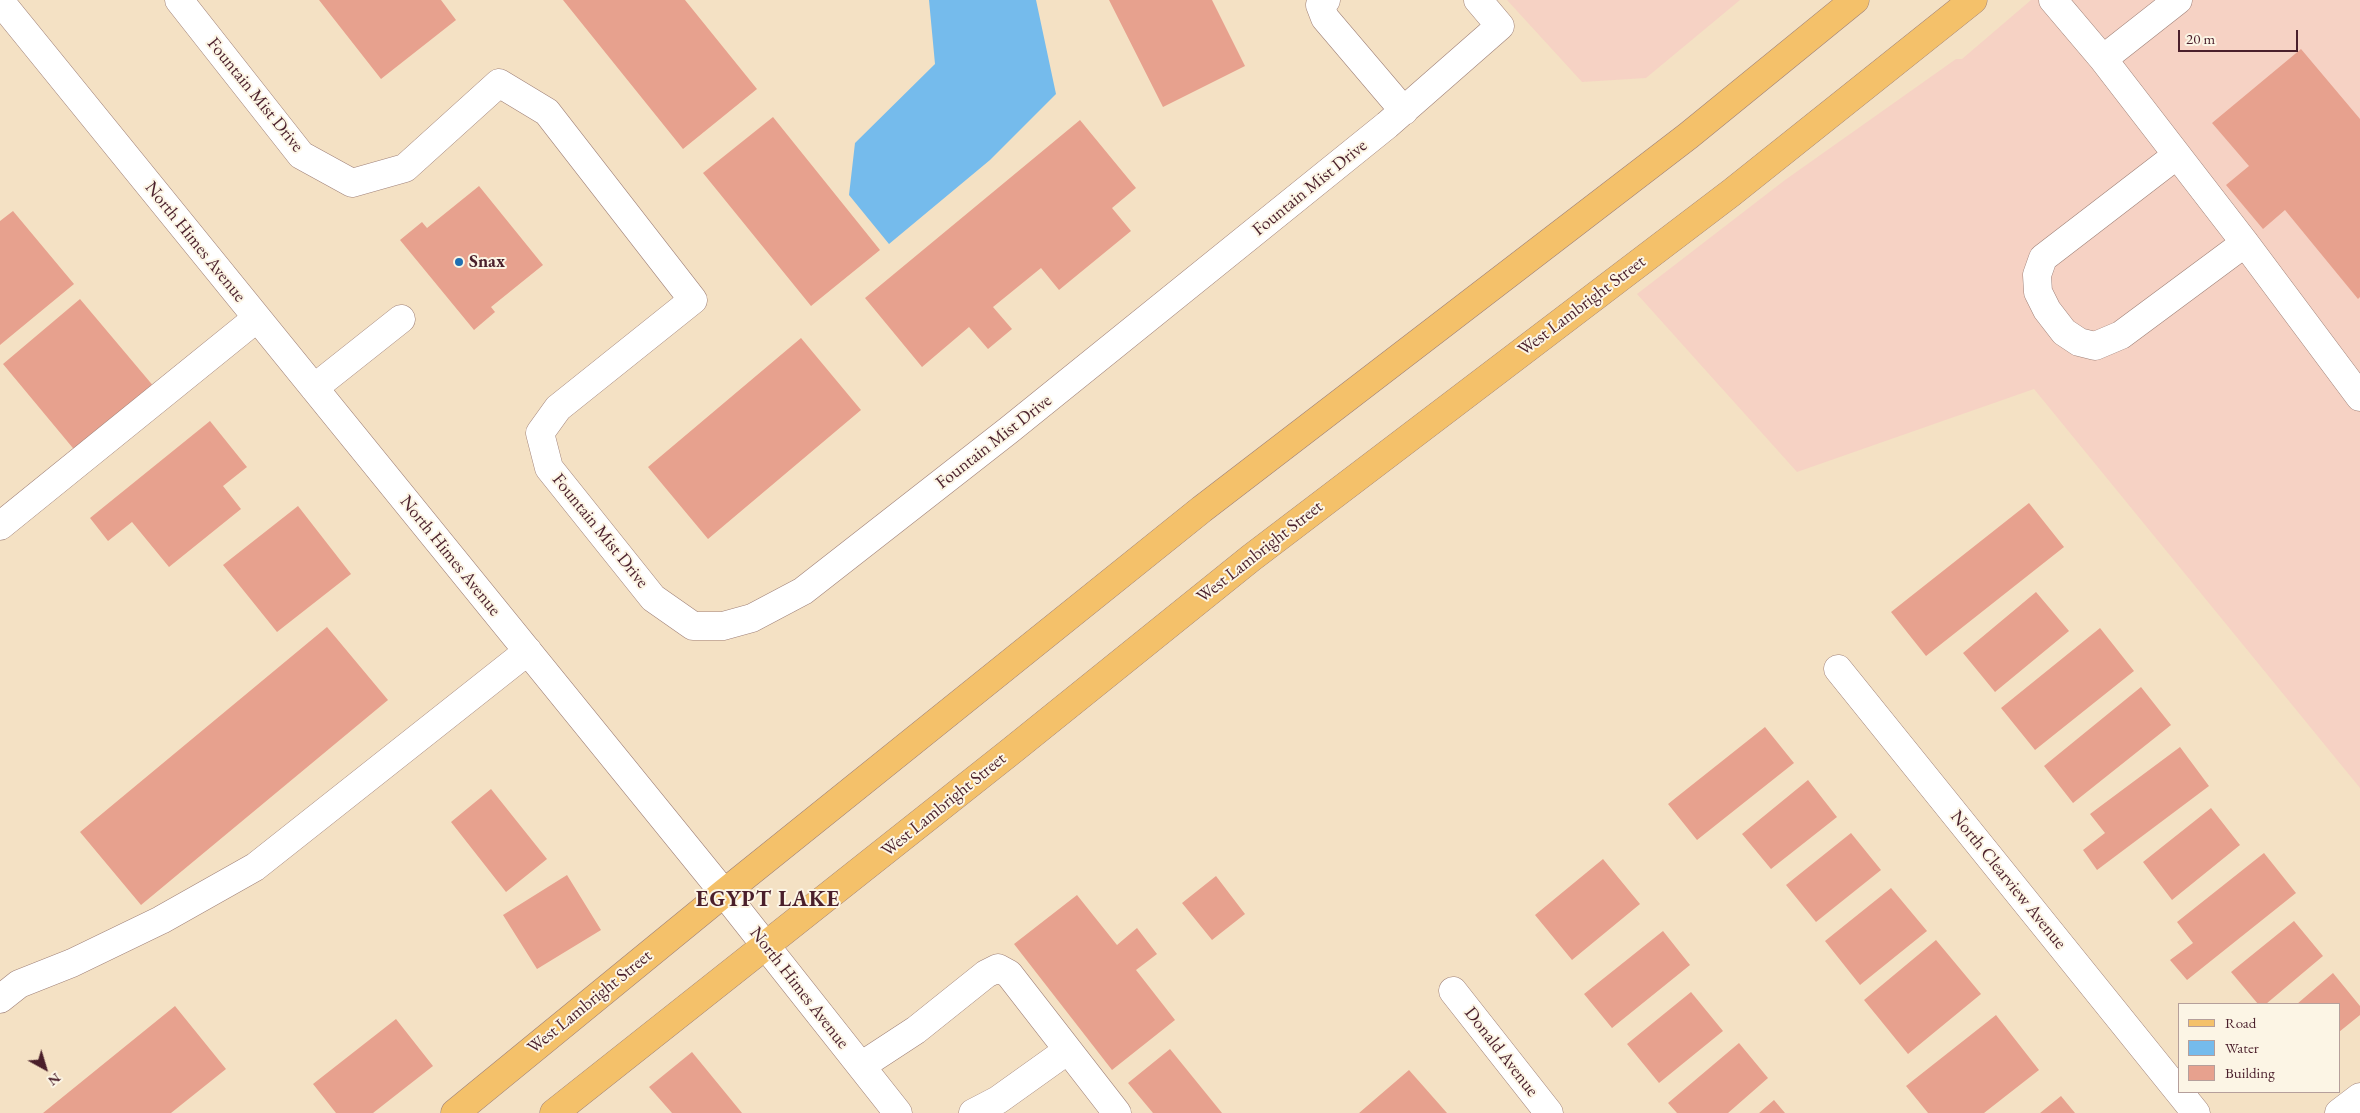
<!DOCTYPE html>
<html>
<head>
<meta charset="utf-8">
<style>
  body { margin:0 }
  #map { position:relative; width:2360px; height:1113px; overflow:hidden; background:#f4e1c4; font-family:"EB Garamond",serif }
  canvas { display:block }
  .legend { position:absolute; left:2178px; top:1003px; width:162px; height:90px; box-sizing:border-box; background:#fcf5e5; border:1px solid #b59f9b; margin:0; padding:6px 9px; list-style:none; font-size:15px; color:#4a1f2b }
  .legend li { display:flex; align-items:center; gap:10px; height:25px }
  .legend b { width:25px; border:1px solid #b59f9b }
  .north { position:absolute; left:20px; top:1043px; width:50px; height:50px; -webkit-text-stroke:4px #fcf5e5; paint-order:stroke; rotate:141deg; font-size:14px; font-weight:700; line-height:20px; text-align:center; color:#4a1f2b }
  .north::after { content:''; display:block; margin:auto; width:18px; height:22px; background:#4a1f2b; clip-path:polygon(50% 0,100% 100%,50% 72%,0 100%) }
  .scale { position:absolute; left:2178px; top:30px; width:120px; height:22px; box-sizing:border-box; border:2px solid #4a1f2b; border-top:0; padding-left:6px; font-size:15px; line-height:18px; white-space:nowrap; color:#4a1f2b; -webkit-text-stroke:4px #fcf5e5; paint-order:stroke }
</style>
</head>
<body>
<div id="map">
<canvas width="2360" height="1113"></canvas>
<ul class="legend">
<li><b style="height:6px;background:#f4c16a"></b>Road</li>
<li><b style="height:14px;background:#75bbec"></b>Water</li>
<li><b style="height:14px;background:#e7a18e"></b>Building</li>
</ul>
<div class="north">N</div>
<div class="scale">20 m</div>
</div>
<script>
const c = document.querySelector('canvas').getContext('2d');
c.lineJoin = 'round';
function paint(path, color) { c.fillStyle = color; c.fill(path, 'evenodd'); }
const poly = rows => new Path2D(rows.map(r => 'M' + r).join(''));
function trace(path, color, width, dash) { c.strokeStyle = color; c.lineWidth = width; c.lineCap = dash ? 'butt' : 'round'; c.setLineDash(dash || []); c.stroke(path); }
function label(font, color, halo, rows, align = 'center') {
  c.font = font + ' "EB Garamond",serif'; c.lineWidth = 4; c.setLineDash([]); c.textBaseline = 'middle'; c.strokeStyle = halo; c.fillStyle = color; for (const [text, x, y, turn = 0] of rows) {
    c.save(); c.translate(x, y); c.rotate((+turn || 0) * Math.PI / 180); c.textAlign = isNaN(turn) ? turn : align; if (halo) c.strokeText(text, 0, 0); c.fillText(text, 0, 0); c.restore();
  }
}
paint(poly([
  [1507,0,1740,0,1646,78,1582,82],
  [2031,0,2360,0,2360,788,2034,389,1797,472,1637,294,1785,180,1956,59,1962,59]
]), '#f6d2c4');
paint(poly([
  [929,0,1036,0,1056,94,990,160,889,244,849,195,855,143,935,64]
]), '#75bbec');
paint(poly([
  [319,0,441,0,456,20,381,79],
  [563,0,685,0,757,89,683,149],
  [1109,0,1212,0,1245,66,1163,107],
  [2301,49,2360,119,2360,297,2358,299,2285,210,2263,229,2226,185,2249,166,2212,123],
  [773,117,880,250,811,306,703,173],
  [1080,120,1136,188,1112,208,1131,231,1059,290,1041,268,993,307,1012,329,988,349,969,327,922,367,865,298],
  [479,186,543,265,491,307,495,312,474,330,400,240,422,222,427,228],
  [13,211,74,284,0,345,0,221],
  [80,299,155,388,77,453,3,364],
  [801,338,861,410,708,539,648,467],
  [210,421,247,467,223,486,241,509,169,567,132,522,108,541,90,518],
  [2029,503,2064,547,1926,656,1891,612],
  [298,506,351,574,277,632,223,565],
  [2036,592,2069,631,1995,692,1963,653],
  [327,627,388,700,141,905,80,832],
  [2100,628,2134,671,2035,750,2001,708],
  [2141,687,2171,725,2073,803,2044,766],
  [1765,727,1794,763,1697,840,1668,804],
  [2180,747,2209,786,2097,870,2083,850,2105,833,2090,814],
  [1808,780,1837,817,1771,869,1742,834],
  [491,789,547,859,506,892,451,822],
  [2211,808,2240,845,2172,900,2143,862],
  [1851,833,1881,870,1816,922,1786,885],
  [2264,853,2296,893,2187,980,2170,960,2193,943,2177,922],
  [1603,859,1640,904,1572,960,1535,915],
  [567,875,601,930,537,969,503,915],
  [1216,876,1245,914,1212,940,1182,903],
  [1891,888,1927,931,1860,985,1825,941],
  [1077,895,1117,945,1137,928,1157,954,1136,970,1175,1020,1112,1070,1014,944],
  [2294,921,2323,956,2266,1004,2258,1004,2231,972],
  [1663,931,1690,965,1612,1028,1584,994],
  [1936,940,1981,994,1908,1054,1864,1000],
  [2333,973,2360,1006,2360,1015,2339,1032,2339,1004,2297,1004],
  [1691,992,1723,1031,1659,1083,1627,1044],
  [175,1006,226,1069,171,1113,43,1113],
  [1996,1015,2039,1070,1984,1113,1928,1113,1906,1086],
  [396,1019,433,1066,373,1113,336,1113,313,1084],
  [1739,1043,1768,1078,1728,1113,1677,1113,1668,1103],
  [1170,1049,1222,1113,1153,1113,1128,1083],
  [692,1052,742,1113,672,1113,649,1087],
  [1409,1070,1447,1113,1359,1113],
  [2061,1096,2075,1113,2040,1113],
  [1774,1100,1785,1113,1759,1113]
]), '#e7a18e');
const minor = poly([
  [179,0,301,155,352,183,405,168,499,83,547,112,693,300,558,408,540,433,549,468,653,598,693,626,723,626,752,618,803,591,1009,430,1387,125,1500,26,1478,0],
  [1326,0,1320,5,1325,18,1404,111],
  [2053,0,2103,59,2178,0],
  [0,1,724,893,898,1113],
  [2103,59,2245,243,2360,397],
  [2177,155,2043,258,2037,275,2038,292,2047,310,2064,332,2079,342,2095,346,2121,335,2245,243],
  [314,388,401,319],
  [0,526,257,318],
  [1838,669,2179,1092],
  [1453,991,1549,1113],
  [0,999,19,984,72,963,161,920,255,867,528,651],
  [861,1066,916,1030,986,974,998,968,1009,974,1117,1113],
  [2179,1092,2196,1113],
  [973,1113,998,1100,1068,1050],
  [2339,1113,2360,1097]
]);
const major = poly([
  [455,1113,724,893,1202,509,1688,136,1855,0],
  [554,1113,1010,752,1251,558,1731,193,1973,0]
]);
trace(minor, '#9f8078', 29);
trace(major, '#9f8078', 29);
trace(minor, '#fff', 28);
trace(major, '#f4c16a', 28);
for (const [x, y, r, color] of [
  [459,262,5,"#1f6fb2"]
]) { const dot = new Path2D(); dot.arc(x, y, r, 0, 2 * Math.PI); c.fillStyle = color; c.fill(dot); trace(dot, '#fcf5e5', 2); }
label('18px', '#4a1f2b', '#fcf5e5', [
  ["Fountain Mist Drive",255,95,51],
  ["Fountain Mist Drive",1310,188,-39],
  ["North Himes Avenue",195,242,51],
  ["West Lambright Street",1582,306,-37],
  ["Fountain Mist Drive",994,442,-38],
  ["Fountain Mist Drive",600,531,51],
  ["West Lambright Street",1260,552,-38],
  ["North Himes Avenue",450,556,51],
  ["West Lambright Street",944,805,-39],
  ["North Clearview Avenue",2008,880,51],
  ["North Himes Avenue",799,988,52],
  ["West Lambright Street",590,1002,-39],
  ["Donald Avenue",1501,1052,52]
]);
label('bold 18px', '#4a1f2b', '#fcf5e5', [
  ["Snax",469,262]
], 'left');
c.letterSpacing = '1px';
label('bold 22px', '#4a1f2b', '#fcf5e5', [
  ["EGYPT LAKE",768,900]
]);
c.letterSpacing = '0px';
</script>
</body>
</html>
